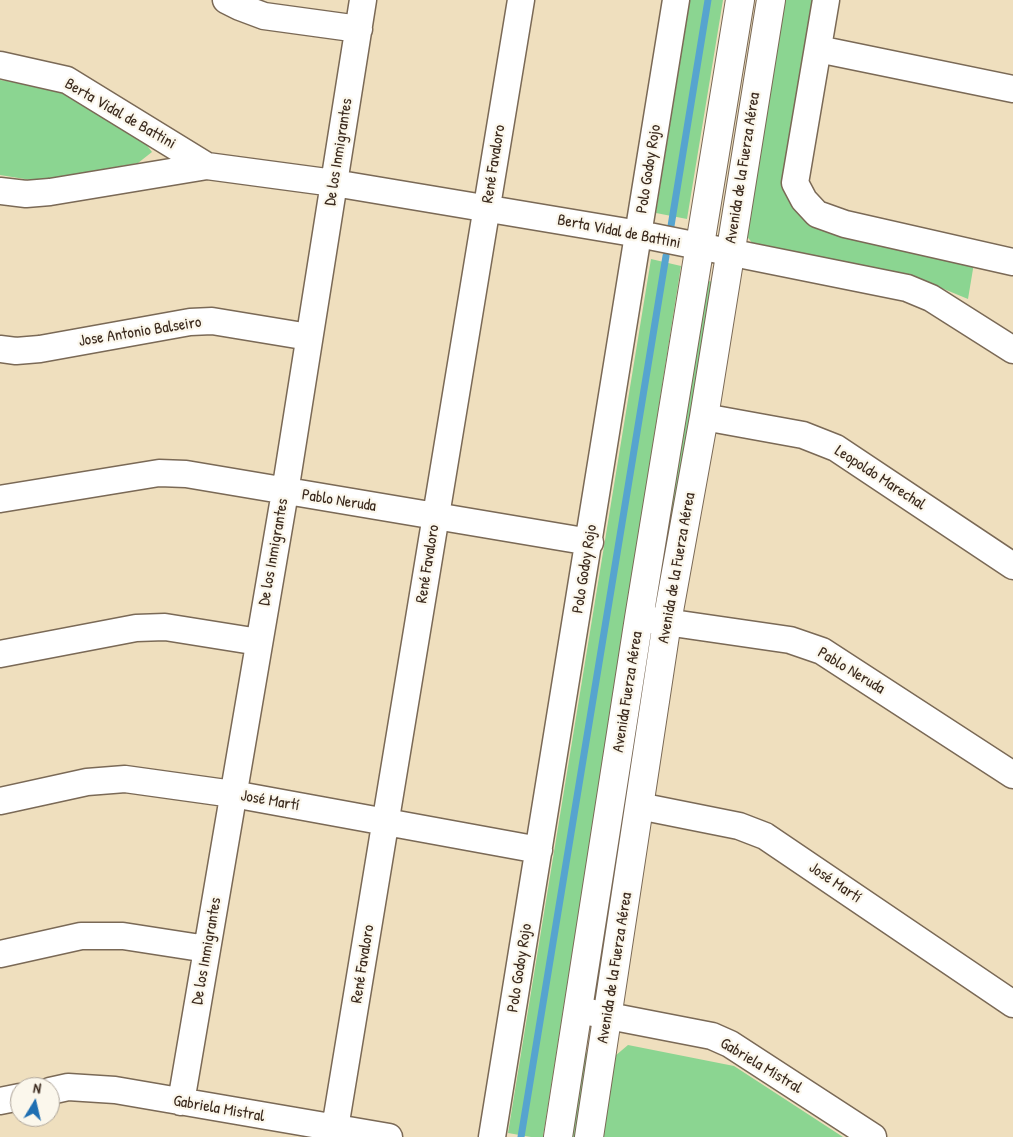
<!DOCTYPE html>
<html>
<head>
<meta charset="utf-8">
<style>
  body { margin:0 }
  #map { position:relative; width:1013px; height:1137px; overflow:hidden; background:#efdfbe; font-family:"Patrick Hand",sans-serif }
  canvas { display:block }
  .north { position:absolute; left:10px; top:1077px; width:50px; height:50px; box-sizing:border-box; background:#fbf7ec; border:1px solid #aea59a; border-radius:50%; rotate:9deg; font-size:14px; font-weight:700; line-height:20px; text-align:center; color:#3b2a1e }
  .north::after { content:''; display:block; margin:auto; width:18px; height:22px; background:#1f6fb2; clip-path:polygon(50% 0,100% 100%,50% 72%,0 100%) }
</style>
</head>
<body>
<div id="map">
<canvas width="1013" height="1137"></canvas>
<div class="north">N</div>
</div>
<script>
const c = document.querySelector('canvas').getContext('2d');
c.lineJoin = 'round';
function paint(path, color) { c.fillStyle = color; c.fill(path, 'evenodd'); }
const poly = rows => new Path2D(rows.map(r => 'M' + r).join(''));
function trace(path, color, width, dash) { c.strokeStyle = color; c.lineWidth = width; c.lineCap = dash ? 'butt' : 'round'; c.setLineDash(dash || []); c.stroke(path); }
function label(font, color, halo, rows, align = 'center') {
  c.font = font + ' "Patrick Hand",sans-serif'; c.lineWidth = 4.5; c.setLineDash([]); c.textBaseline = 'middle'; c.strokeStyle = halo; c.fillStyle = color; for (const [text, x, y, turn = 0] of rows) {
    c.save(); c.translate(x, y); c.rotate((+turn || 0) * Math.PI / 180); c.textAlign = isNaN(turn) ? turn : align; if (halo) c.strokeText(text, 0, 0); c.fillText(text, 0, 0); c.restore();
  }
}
paint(poly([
  [690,0,723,0,687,219,656,213],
  [785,0,816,0,806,214,975,257,968,299,917,278,757,249,745,234],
  [0,80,53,88,142,139,152,152,138,163,37,181,0,175],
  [651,259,681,266,543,1137,531,1137,508,1133],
  [704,280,713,282,664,583,656,582],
  [646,651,655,653,604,977,595,975],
  [628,1045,734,1066,843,1137,603,1137,615,1056],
  [583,1052,591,1053,577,1137,569,1137]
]), '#8bd591');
trace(poly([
  [671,226,708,0],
  [521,1137,666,256]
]), '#56a4cf', 7);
const minor = poly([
  [226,0,240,7,264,16,359,29],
  [826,0,795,183,804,200,817,214,845,224,1013,262],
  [818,49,1013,89],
  [0,65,67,80,207,166],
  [0,191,26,194,50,192,207,166,334,183,639,234,907,288,931,298,1013,350],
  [0,349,16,351,40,349,190,322,212,321,309,337],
  [704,417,803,435,836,448,1013,566],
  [0,499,159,473,186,474,590,542],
  [645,619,790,640,822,651,1013,775],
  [0,654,136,628,165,627,259,642],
  [0,801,87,782,125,779,233,794,539,850],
  [639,806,739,826,765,836,1013,1004],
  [0,954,81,936,123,936,207,949],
  [578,1010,712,1036,730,1044,873,1137],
  [50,1091,68,1087,115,1090,389,1137],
  [0,1101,20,1097],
  [181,1102,285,492,363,0],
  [335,1128,521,0],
  [492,1137,676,0]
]);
const major = poly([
  [558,1137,639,618,740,0],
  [589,1137,667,622,704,417,771,0]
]);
trace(minor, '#7a6956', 29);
trace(major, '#7a6956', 30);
trace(minor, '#fff', 26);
trace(major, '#fff', 28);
label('16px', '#3b2a1e', '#fbf7ec', [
  ["Berta Vidal de Battini",120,114,30],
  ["De los Inmigrantes",339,152,-81],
  ["René Favaloro",494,164,-81],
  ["Avenida de la Fuerza Aérea",743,168,-81],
  ["Polo Godoy Rojo",649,169,-81],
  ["Berta Vidal de Battini",619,232,11],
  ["Jose Antonio Balseiro",140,332,-9],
  ["Leopoldo Marechal",880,478,33],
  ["Pablo Neruda",339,501,9],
  ["De los Inmigrantes",274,552,-80],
  ["René Favaloro",428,564,-81],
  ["Avenida de la Fuerza Aérea",677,568,-80],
  ["Polo Godoy Rojo",585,569,-81],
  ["Pablo Neruda",851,671,31],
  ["Avenida Fuerza Aérea",628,692,-81],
  ["José Martí",270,801,10],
  ["José Martí",835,883,34],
  ["De los Inmigrantes",207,951,-80],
  ["René Favaloro",363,964,-81],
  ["Polo Godoy Rojo",520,968,-81],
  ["Avenida de la Fuerza Aérea",615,968,-81],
  ["Gabriela Mistral",761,1066,31],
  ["Gabriela Mistral",219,1109,10]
]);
</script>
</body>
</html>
